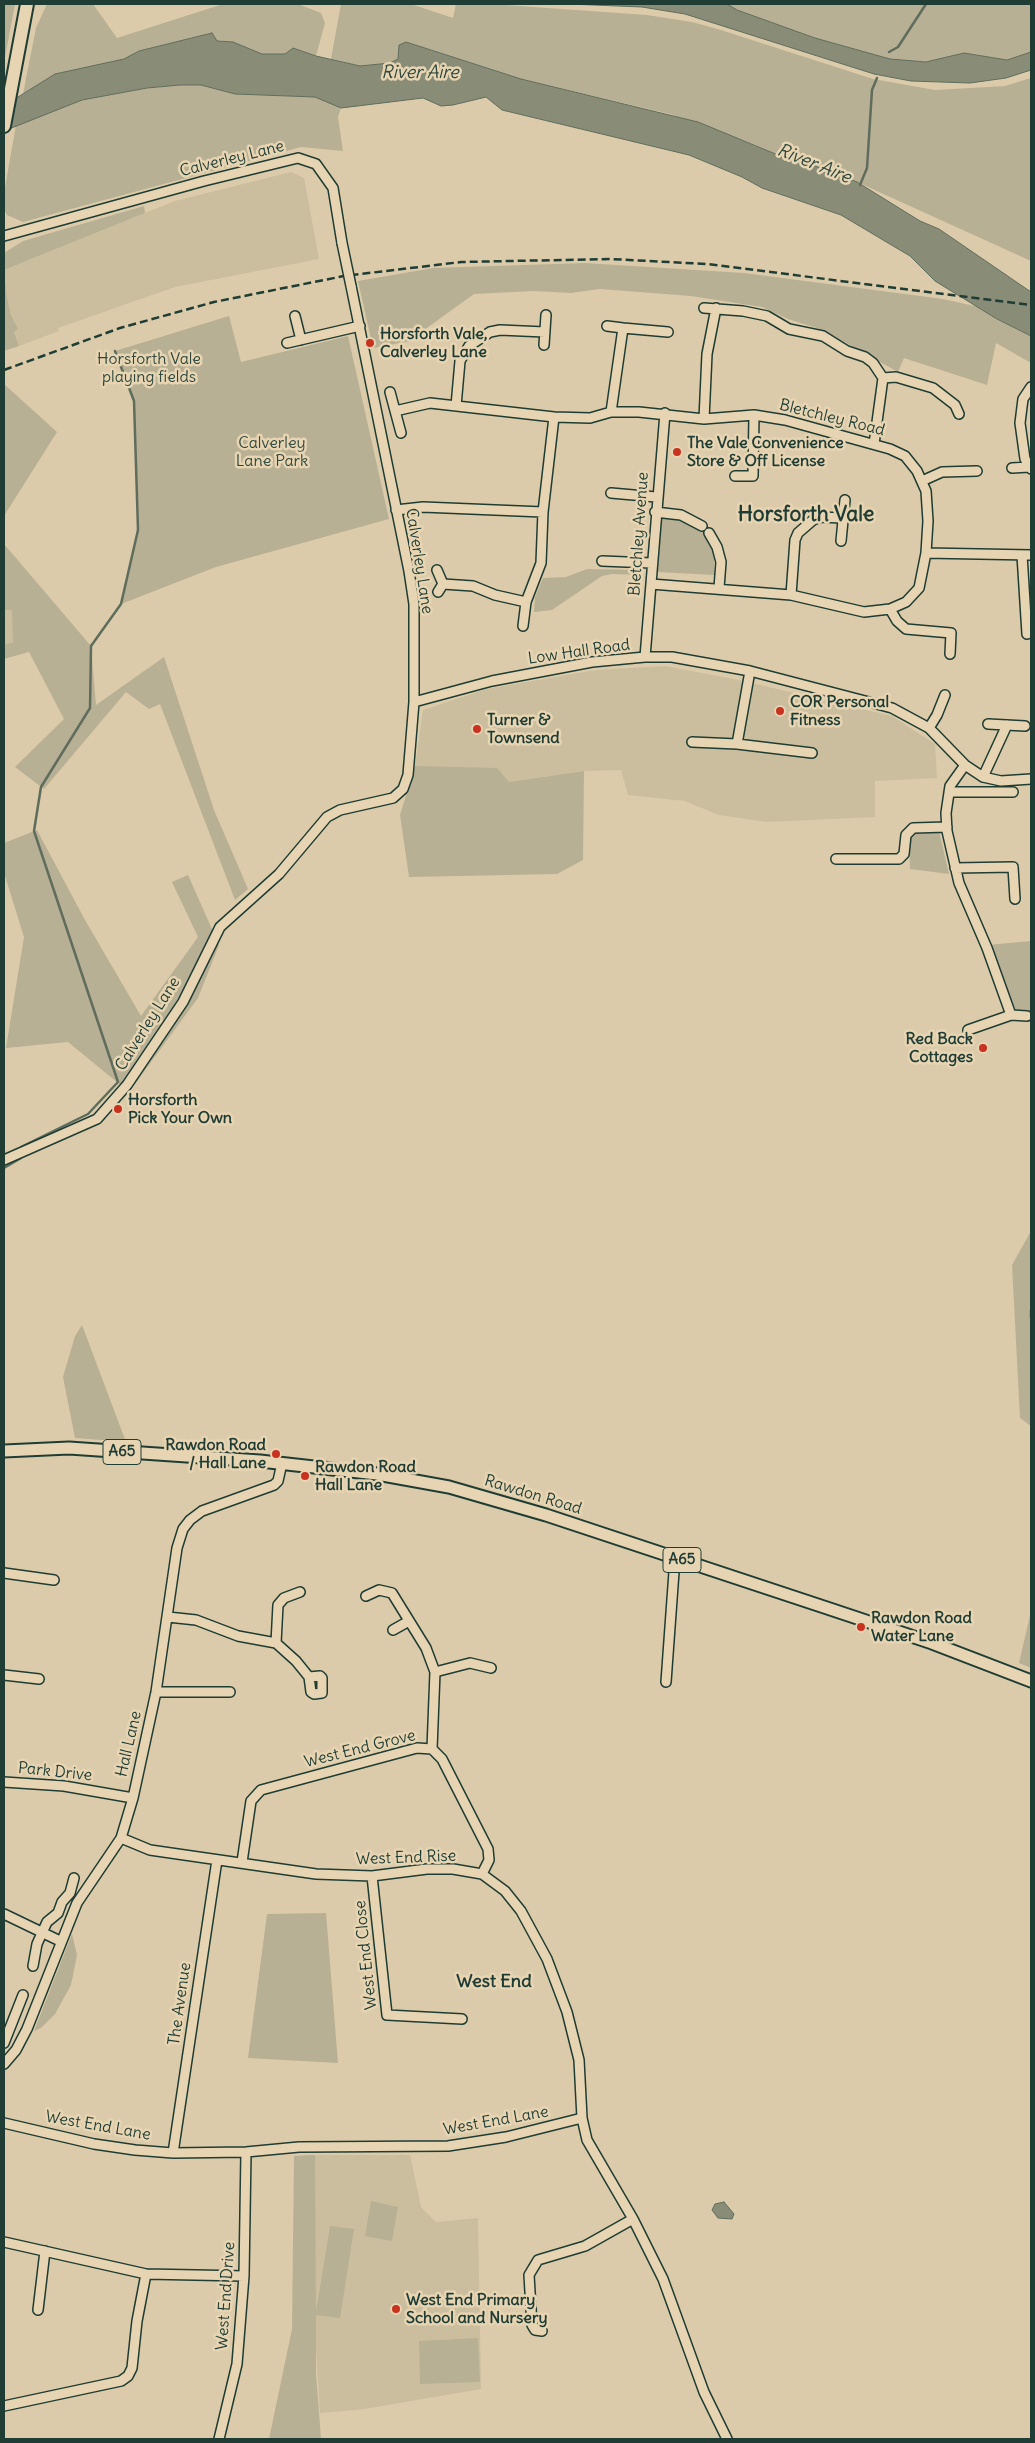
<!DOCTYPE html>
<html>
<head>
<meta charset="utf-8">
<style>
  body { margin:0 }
  #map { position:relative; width:1035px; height:2443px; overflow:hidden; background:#dbcbaa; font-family:Delius,sans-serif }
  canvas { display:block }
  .frame { position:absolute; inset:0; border:5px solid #1f3d34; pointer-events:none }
</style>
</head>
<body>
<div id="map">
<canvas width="1035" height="2443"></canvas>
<div class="frame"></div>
</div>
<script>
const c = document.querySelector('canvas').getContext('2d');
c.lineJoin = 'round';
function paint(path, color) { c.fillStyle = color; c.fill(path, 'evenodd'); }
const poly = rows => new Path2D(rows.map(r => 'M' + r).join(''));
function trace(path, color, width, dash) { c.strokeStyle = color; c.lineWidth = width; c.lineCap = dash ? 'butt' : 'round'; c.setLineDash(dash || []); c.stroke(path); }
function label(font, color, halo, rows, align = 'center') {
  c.font = font + ' Delius,sans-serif'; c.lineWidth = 5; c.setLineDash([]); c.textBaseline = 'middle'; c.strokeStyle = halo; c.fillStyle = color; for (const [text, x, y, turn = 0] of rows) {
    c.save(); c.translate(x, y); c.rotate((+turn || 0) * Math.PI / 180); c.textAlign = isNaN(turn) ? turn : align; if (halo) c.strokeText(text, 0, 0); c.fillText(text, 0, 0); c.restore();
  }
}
paint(poly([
  [291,172,304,178,319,259,175,287,58,328,59,331,19,346,14,332,18,329,11,315,7,297,4,270,175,201],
  [4,610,13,610,13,642,4,645],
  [665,666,739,680,892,716,935,744,937,778,875,781,875,817,767,822,719,815,685,801,628,795,621,770,584,771,509,782,415,766,423,710,487,689,595,670],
  [304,2155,410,2155,421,2207,436,2222,478,2218,481,2389,365,2409,320,2413]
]), '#cabe9f');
paint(poly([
  [4,4,15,4,4,63],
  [47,4,93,4,117,38,223,4,298,4,321,13,325,23,316,56,293,48,285,54,262,54,232,42,217,41,212,33,139,51,124,59,23,94,36,28],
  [341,4,411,4,453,18,456,4,491,4,647,15,692,22,721,30,873,79,935,90,1005,86,1031,78,1031,261,857,182,799,160,778,155,755,145,670,114,521,79,406,42,398,59,390,63,360,66,331,59],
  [727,4,1031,4,1031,52,1007,60,964,53,926,62,890,59,815,38,737,10],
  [180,85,201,85,235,94,315,97,333,103,341,108,338,117,343,151,301,147,23,222,7,215,4,209,4,193,16,125,82,100,147,88],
  [144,206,145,213,4,270,4,253,23,241],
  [585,263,744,273,943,299,979,307,997,319,1031,336,1031,363,996,343,987,385,904,358,898,372,823,330,788,319,762,307,691,296,600,289,571,293,534,291,474,294,420,333,421,339,373,348,358,281,433,268],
  [4,271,7,297,11,315,18,329,14,332,19,346,4,351],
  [229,316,241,362,348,336,389,519,216,567,121,604,138,530,134,401,115,351],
  [4,384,57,432,4,516],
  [659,515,674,516,699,528,704,534,714,553,714,575,657,572],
  [4,544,91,646,96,705,164,657,214,810,248,889,235,900,160,704,149,709,126,692,44,789,15,767,64,719,29,652,4,659,4,645,13,642,12,610,4,610],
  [587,569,641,570,641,575,612,574,602,576,552,610,534,612,535,597,543,578,566,577],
  [415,766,497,768,509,782,584,771,583,860,557,874,409,877,400,815],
  [37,830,85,920,141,1016,198,937,172,882,188,875,219,945,198,998,129,1092,68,1042,6,1048,24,937,4,873,4,843],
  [939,831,949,874,910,869,909,838,913,832],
  [1031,941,1031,1015,1016,1011,987,945],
  [1031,1231,1031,1426,1020,1418,1012,1265],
  [82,1325,126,1442,75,1438,63,1377,75,1336],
  [1031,1611,1031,1668,1019,1663],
  [326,1913,338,2063,248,2058,267,1914],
  [72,1934,77,1955,71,1985,55,2014,41,2028,34,2031],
  [315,2155,316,2312,330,2226,354,2229,340,2318,316,2315,316,2373,321,2439,269,2439,292,2329,294,2156],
  [371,2201,398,2207,392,2241,365,2236],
  [478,2338,480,2382,420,2384,419,2341]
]), '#b8b094');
const water = poly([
  [569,4,727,4,737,10,815,38,890,59,926,62,964,53,1007,60,1031,52,1031,70,1006,78,970,83,911,81,874,74,685,14,642,7,569,4],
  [212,33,217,41,233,42,262,54,285,54,293,48,316,56,360,66,390,63,398,59,399,45,406,42,521,79,698,122,778,155,799,160,857,182,920,221,939,229,1031,292,1031,336,997,319,935,281,910,256,841,215,762,188,742,177,689,155,502,110,486,97,453,105,441,106,423,98,341,108,315,97,235,94,201,85,180,85,147,88,82,100,4,131,4,102,18,97,55,74,124,59,139,51,212,33],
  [724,2202,734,2214,732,2219,718,2218,712,2210,715,2204,724,2202]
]);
paint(water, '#898d77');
trace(water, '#5f6d5c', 1);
trace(poly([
  [889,52,898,47,926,4],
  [860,185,867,168,872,90,877,78],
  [21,1147,88,1114,118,1082,34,831,41,787,90,708,91,646,121,604,138,530,134,401,115,351],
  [4,1168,21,1158],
  [1031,1310,1031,1318]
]), '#5f6d5c', 2.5);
const minor = poly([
  [4,236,204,181,298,158,316,164,333,188,342,243],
  [704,308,743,311,767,316,789,329,823,336,847,351,865,357,873,363,883,378,874,444],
  [295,316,301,340],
  [607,326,623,328,611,412],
  [623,328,668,332],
  [287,343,360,326],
  [544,345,546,315],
  [883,378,896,377,933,388,955,405,959,414],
  [1031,387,1023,399,1020,423,1025,459,1031,469],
  [390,392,401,433],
  [456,406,460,361,469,346,490,332,500,330,545,332],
  [395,411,430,403,554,417,590,418,611,412,639,412,704,419,754,415,785,420,890,449,905,456,917,471,926,491,928,521,926,553,919,588,906,602,890,609,864,612,791,595,651,584],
  [704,419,707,354,716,308],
  [1012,468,1029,467],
  [735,476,753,476,754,415],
  [922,481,942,472,977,471],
  [611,493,656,497],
  [396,510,423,507,543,512],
  [655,512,681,515,702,526],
  [709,533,717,547,721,562,719,588],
  [841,541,845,500],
  [926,553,1031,555],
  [1022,555,1027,634,1031,633],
  [602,561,651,563],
  [437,570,443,584],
  [438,592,443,584,473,586,495,595,526,602],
  [791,595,795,540,798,533,813,520,820,517,843,518],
  [890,609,897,621,906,629,951,633,950,654],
  [523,626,526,602,541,563,543,512,554,417],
  [645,657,665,413],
  [414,702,492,681,592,662,645,657,672,657,750,671,892,708,929,728,965,765,983,777,1001,781,1031,779],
  [988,724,1025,726],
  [929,728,937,715,945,695],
  [692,742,737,744,812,753],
  [737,744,750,671],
  [965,765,950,786,946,813,947,831,959,883,987,948,1011,1015],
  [983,777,1007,725],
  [949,792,1013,792],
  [836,859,899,859,904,854,906,835,913,828,947,827],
  [955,868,1013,867,1015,899],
  [968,1030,1011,1015,1027,1016],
  [4,1160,97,1119,127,1085,183,1002,220,927,279,874,327,817,340,810,393,798,403,789,408,775,414,702,414,604,409,571,351,286],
  [4,1573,54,1580],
  [366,1596,379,1590,392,1593,426,1648,435,1672,432,1749],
  [168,1617,196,1620,238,1636,276,1643],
  [393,1630,409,1621],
  [276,1643,296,1661,309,1677,320,1676,322,1678,322,1693,314,1694,311,1692,309,1677],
  [276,1643,278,1605,284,1598,300,1592],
  [435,1672,470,1663,491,1668],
  [4,1675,39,1679],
  [666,1682,675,1558],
  [156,1692,230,1692],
  [4,1782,64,1786,133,1798],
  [121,1838,150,1850,316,1874,372,1876,427,1869,453,1869,482,1874,505,1891,521,1911,547,1959,567,2012,579,2060,582,2118,587,2140,633,2219,663,2279,704,2392,727,2439],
  [242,1862,251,1801,261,1790,417,1748,432,1749,442,1759,488,1849,489,1860,482,1874],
  [372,1876,387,2015,462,2019],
  [4,1914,60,1941],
  [33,1966,37,1944,47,1922,58,1913,62,1902,70,1893,74,1878],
  [4,2043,23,1995],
  [4,2064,16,2050,27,2029,77,1903,121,1838,133,1798,156,1692,177,1548,183,1529,190,1520,202,1511,274,1485,278,1481,282,1463],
  [4,2123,94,2144,135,2150,173,2153,246,2152,299,2147,448,2146,506,2137,582,2118],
  [173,2153,217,1860],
  [4,2242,146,2274,244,2276],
  [38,2310,45,2251],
  [542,2331,535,2330,532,2325,529,2275,538,2260,585,2246,633,2219],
  [4,2406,121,2381,128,2376,132,2368,137,2321,146,2274],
  [219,2439,237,2364,244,2276,246,2152]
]);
const major = poly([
  [4,1451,69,1448,260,1461,377,1474,449,1487,546,1515,830,1609,932,1643,1031,1681]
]);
const highway = poly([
  [4,126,27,4]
]);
trace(minor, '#1f3d34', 12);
trace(major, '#1f3d34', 15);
trace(highway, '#1f3d34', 16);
trace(minor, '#e7d4b2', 9);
trace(major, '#e7d4b2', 11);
trace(highway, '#e7d4b2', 12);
trace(poly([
  [4,370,120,328,214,302,344,276,461,262,610,259,707,264,1031,305]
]), '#1f3d34', 2.5, [8, 4]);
const minorBridge = poly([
  [342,243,351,286]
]);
trace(minorBridge, '#1f3d34', 12, []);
trace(minorBridge, '#e7d4b2', 9);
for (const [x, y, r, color] of [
  [370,343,5,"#c8321e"],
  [677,452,5,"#c8321e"],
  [780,711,5,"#c8321e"],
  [477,729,5,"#c8321e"],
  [983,1048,5,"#c8321e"],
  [118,1109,5,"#c8321e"],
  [276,1454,5,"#c8321e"],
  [305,1476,5,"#c8321e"],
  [861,1627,5,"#c8321e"],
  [396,2309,5,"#c8321e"]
]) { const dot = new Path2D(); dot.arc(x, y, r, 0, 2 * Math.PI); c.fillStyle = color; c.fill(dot); trace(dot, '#e7d4b2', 2); }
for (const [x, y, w] of [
  [122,1452,38],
  [682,1560,38]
]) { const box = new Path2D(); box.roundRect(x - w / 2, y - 12.5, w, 25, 4); c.fillStyle = '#e7d4b2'; c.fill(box); trace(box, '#1f3d34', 1); }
label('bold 15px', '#1f3d34', null, [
  ["A65",122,1452],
  ["A65",682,1560]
]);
label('16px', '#1f3d34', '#e7d4b2', [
  ["Calverley Lane",232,159,-14],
  ["Bletchley Road",832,418,14],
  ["Bletchley Avenue",639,534,-86],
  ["Calverley Lane",419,561,81],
  ["Low Hall Road",579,652,-8],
  ["Calverley Lane",148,1024,-58],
  ["Rawdon Road",533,1495,17],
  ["Hall Lane",129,1744,-77],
  ["West End Grove",360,1749,-14],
  ["Park Drive",55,1772,6],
  ["West End Rise",406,1858,-2],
  ["West End Close",366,1955,-96],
  ["The Avenue",180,2004,-82],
  ["West End Lane",496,2121,-10],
  ["West End Lane",98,2126,10],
  ["West End Drive",226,2296,-86]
]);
label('bold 16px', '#1f3d34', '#e7d4b2', [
  ["Horsforth Vale,",380,334],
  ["Calverley Lane",380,352],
  ["The Vale Convenience",687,443],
  ["Store & Off License",687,461],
  ["COR Personal",790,702],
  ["Fitness",790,720],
  ["Turner &",487,720],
  ["Townsend",487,738],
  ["Red Back",973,1039,"right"],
  ["Cottages",973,1057,"right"],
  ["Horsforth",128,1100],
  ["Pick Your Own",128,1118],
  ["Rawdon Road",266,1445,"right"],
  ["/ Hall Lane",266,1463,"right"],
  ["Rawdon Road",315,1467],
  ["Hall Lane",315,1485],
  ["Rawdon Road",871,1618],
  ["Water Lane",871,1636],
  ["West End Primary",406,2300],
  ["School and Nursery",406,2318]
], 'left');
label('16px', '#2e483e', '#e7d4b2', [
  ["Horsforth Vale",149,359],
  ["playing fields",149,377],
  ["Calverley",272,443],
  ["Lane Park",272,461]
]);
label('italic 18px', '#2f493e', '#e7d4b2', [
  ["River Aire",420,73],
  ["River Aire",814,164,22]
]);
label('bold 18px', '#1f3d34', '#e7d4b2', [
  ["West End",494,1982]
]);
label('bold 21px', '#1f3d34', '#e7d4b2', [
  ["Horsforth Vale",806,515]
]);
</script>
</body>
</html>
